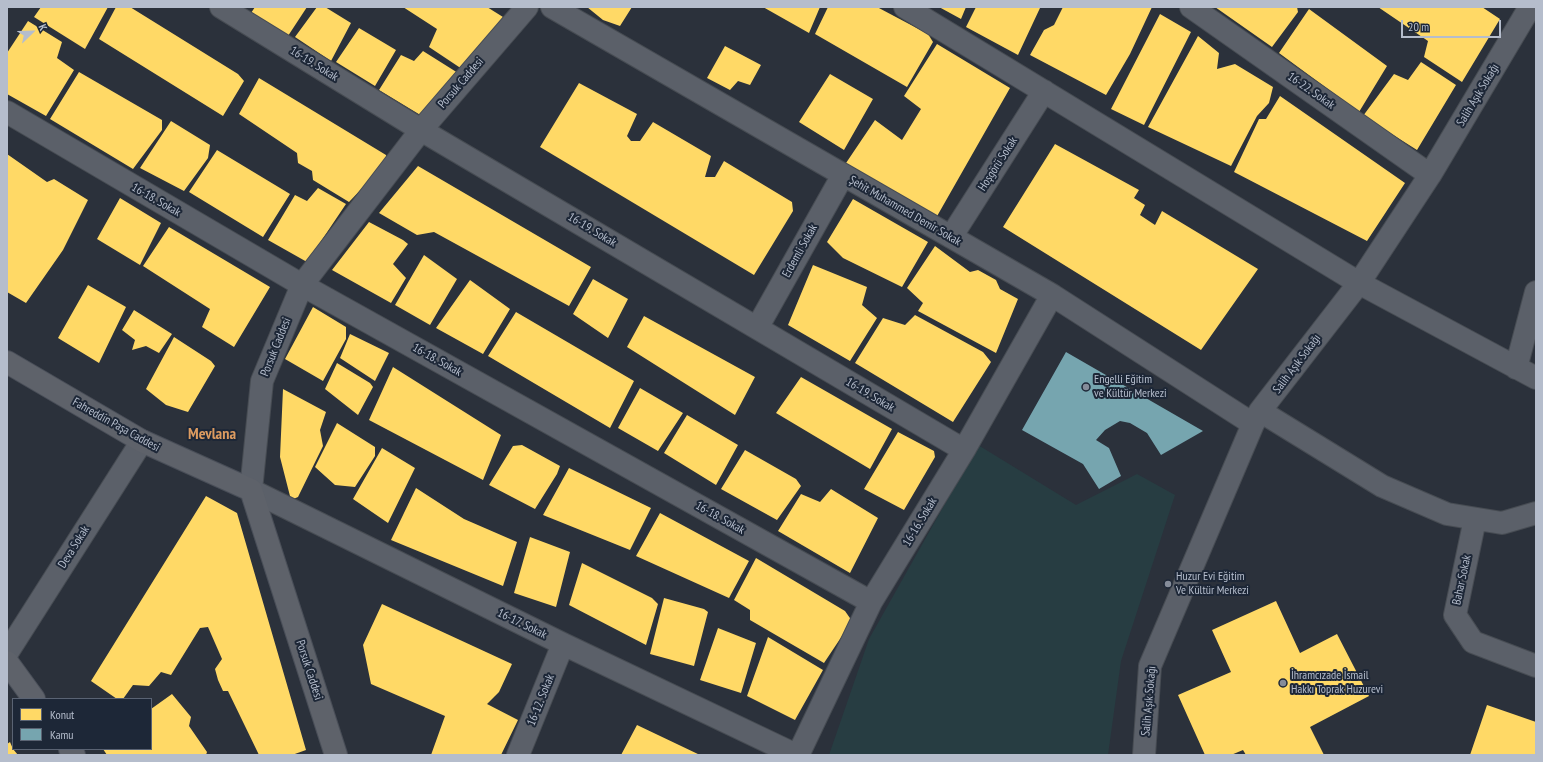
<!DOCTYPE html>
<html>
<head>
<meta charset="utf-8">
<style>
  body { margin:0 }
  #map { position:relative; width:1543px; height:762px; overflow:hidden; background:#2b313b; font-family:"PT Sans Narrow",sans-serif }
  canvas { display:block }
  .frame { position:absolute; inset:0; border:8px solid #b5bdcc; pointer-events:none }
  .legend { position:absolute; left:12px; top:698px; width:140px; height:52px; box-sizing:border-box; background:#1d2737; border:1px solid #5a6373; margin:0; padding:5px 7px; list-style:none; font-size:12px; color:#b5bdcc }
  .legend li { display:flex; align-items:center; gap:8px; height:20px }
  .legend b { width:20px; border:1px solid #5a6373 }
  .north { position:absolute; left:12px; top:12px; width:40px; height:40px; -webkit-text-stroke:3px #1d2737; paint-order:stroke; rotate:67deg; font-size:11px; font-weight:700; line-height:16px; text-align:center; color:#b5bdcc }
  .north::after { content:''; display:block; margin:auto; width:14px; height:18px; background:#b5bdcc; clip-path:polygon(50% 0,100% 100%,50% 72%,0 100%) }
  .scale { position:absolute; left:1401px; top:20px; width:100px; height:18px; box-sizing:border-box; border:2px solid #b5bdcc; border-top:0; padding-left:5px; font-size:12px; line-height:14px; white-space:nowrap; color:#b5bdcc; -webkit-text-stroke:3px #1d2737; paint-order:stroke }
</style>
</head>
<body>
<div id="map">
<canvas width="1543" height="762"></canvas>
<div class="frame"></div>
<ul class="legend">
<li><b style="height:11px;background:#ffd966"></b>Konut</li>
<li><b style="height:11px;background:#76a5af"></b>Kamu</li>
</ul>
<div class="north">K</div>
<div class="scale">20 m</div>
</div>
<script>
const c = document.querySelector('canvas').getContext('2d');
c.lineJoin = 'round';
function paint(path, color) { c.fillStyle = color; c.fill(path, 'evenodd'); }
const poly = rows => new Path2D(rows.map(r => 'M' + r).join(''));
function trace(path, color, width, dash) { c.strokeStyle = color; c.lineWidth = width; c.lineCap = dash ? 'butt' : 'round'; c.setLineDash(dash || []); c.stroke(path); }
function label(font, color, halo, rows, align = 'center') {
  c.font = font + ' "PT Sans Narrow",sans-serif'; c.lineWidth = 4; c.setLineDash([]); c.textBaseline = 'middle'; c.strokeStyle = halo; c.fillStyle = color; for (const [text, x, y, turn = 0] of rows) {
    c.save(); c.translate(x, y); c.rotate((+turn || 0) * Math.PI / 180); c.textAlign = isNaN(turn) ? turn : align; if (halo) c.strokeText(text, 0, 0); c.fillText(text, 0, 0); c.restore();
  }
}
paint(poly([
  [978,445,1076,505,1137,474,1175,495,1121,661,1108,755,829,755,869,639]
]), '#273d42');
paint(poly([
  [41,7,108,7,85,49,34,17],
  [116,7,130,7,238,74,244,81,223,116,99,39],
  [255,7,307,7,286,39,249,16],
  [317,7,325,7,351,23,331,61,295,37],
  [403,7,487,7,503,17,492,40,465,71,429,47,437,29],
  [587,7,632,7,620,26,603,20],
  [763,7,820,7,809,33],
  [828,7,877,7,928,34,933,42,907,87,815,34],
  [939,7,966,7,961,19],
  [976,7,1038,7,1040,8,1018,55,966,27],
  [1063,7,1152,7,1130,54,1106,95,1030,55,1044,30,1054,25],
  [1215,7,1297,7,1298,12,1272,47],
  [1378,7,1482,7,1500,19,1462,82,1424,57,1428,41],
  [1309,9,1387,66,1359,112,1279,53],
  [1160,14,1191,32,1144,125,1111,109],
  [28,21,62,42,57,58,74,70,46,116,7,94,7,53],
  [359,28,396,50,375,86,336,62],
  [1198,36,1219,53,1217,69,1235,64,1273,87,1269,103,1257,116,1231,166,1148,127],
  [937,44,1010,88,936,218,844,166,875,120,902,140,921,109,904,96],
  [725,46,761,65,750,85,738,81,730,90,707,78],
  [423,51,458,73,422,116,379,90,401,55,414,61],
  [1421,62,1456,85,1417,150,1363,116,1394,74,1408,80],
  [79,72,162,120,162,130,133,169,50,119],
  [830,74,873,99,844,150,799,122],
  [259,78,386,155,387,162,349,202,313,180,312,171,298,163,297,153,239,114],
  [579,83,637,114,627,136,631,141,640,141,653,122,711,156,705,177,715,177,724,161,792,202,793,211,754,275,540,147],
  [1280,96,1405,183,1367,241,1234,172,1259,119,1266,119],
  [171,121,210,145,208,158,184,191,140,168],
  [1055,144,1139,190,1134,198,1145,205,1140,215,1155,225,1162,211,1258,269,1201,350,1003,227],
  [217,150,290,194,263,237,189,192],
  [7,154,47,182,54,179,88,200,63,250,26,303,7,292],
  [418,166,591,267,569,306,434,232,417,235,379,213],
  [318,188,346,204,307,262,268,240,295,195,307,201],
  [120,198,161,223,140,265,97,239],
  [853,199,928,242,902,287,843,258,827,242],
  [369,222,403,240,408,244,393,264,406,278,391,303,332,270],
  [169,227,270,287,234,347,202,327,210,309,143,266],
  [935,246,970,272,978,270,996,280,1000,289,1018,299,996,353,918,311,923,303,907,288],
  [424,255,457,279,430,325,395,305],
  [813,265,867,287,862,305,877,318,850,361,788,325],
  [593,279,628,299,608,338,573,314],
  [470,280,510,309,483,354,436,328],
  [88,285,126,307,99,363,58,338],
  [313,307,346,327,346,339,323,381,285,359],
  [134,310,172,334,159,353,146,346,132,350,135,340,122,330],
  [516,312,634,381,610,428,488,356],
  [915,315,983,352,991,362,953,422,855,363,883,318,905,325],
  [644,316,755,377,735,415,627,347],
  [350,334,389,353,375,381,340,358],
  [174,337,211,361,215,366,188,412,166,405,146,389],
  [337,363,370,383,373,387,358,415,325,389],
  [393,367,501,435,483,480,369,420],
  [801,377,892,429,870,469,776,413],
  [640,388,683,413,658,451,618,428],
  [283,389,326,412,320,430,323,446,298,497,291,500,280,457],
  [687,415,738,445,716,485,664,453],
  [337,423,375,447,375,456,355,487,335,485,315,467],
  [898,432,934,451,935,457,904,510,864,489],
  [522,445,560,466,557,474,535,509,489,485,513,446],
  [382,448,415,468,388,523,353,499],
  [745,450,796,479,801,486,777,520,721,489],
  [569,468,651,508,630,550,543,515],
  [416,488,464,519,517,542,503,586,391,540],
  [831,489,878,518,850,573,778,531,801,494,820,502],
  [206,496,237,513,306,750,292,755,259,755,228,691,223,691,218,680,215,669,222,659,208,627,200,628,171,675,161,672,149,686,133,685,123,699,117,699,91,681],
  [660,513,749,561,729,598,636,556],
  [530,537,570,552,556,607,514,593],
  [756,558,845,611,852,621,824,663,750,620,750,610,734,600],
  [582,563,652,598,658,604,646,645,569,605],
  [664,598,704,609,708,612,694,666,650,654],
  [1276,601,1300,653,1337,634,1369,696,1310,727,1324,755,1246,755,1243,750,1231,755,1205,755,1178,695,1231,672,1212,630],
  [382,604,512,664,499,692,487,704,518,720,501,755,431,755,445,716,371,684,363,645],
  [718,628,756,643,741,693,700,680],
  [768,637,823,670,795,720,747,696],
  [172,694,191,717,189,726,207,752,206,755,107,755,103,749,151,749,151,709],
  [1487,705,1536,722,1536,755,1470,755],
  [637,725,700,755,621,755],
  [10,742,13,749,18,755,7,755,7,744]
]), '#ffd966');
paint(poly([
  [1066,352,1203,431,1161,455,1147,433,1130,423,1120,421,1105,430,1096,440,1109,448,1121,476,1099,489,1083,464,1022,430]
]), '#76a5af');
const minor = poly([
  [221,7,421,130,964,450],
  [527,7,421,130,302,285,262,381,251,490,563,644,796,755],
  [552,7,1052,295,1253,424],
  [905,7,1359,283,1536,378],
  [1191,7,1430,175],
  [7,112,302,285,871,602],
  [951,237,1044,91],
  [757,328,843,175],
  [1516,368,1536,292],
  [1260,411,1382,486,1447,514,1502,523,1536,513],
  [1475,519,1455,615,1473,642,1536,666],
  [7,653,142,441],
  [518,755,563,644],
  [798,755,871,602,964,450,1052,295],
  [1144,755,1150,666,1253,424,1260,411,1359,283,1430,175,1530,7]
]);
const major = poly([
  [7,362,142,441,251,490,336,755],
  [7,662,34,699],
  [70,749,74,755]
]);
trace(minor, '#474c53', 24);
trace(major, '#494e58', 24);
trace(minor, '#5b6069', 22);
trace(major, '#5e626a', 22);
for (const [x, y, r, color] of [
  [1086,387,4,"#858c99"],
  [1168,584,4,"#858c99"],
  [1283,683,4,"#858c99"]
]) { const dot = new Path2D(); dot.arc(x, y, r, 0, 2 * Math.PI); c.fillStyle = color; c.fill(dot); trace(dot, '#1d2737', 1.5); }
label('12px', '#b5bdcc', '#1d2737', [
  ["16-19. Sokak",314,64,32],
  ["Porsuk Caddesi",461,83,-49],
  ["16-22. Sokak",1311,91,35],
  ["Salih Aşık Sokağı",1478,95,-59],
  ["Hoşgörü Sokak",998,164,-57],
  ["16-18. Sokak",156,200,30],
  ["Şehit Muhammed Demir Sokak",905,211,30],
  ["16-19. Sokak",592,230,31],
  ["Erdemli Sokak",800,251,-61],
  ["Porsuk Caddesi",276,347,-68],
  ["16-18. Sokak",437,360,29],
  ["Salih Aşık Sokağı",1297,364,-53],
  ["16-19. Sokak",870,395,31],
  ["Fahreddin Paşa Caddesi",116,425,29],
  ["16-18. Sokak",720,518,29],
  ["16-16. Sokak",920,522,-59],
  ["Deva Sokak",74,547,-58],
  ["Bahar Sokak",1462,580,-78],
  ["16-17. Sokak",522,624,26],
  ["Porsuk Caddesi",309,670,72],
  ["16-12. Sokak",541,700,-68],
  ["Salih Aşık Sokağı",1149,701,-85]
]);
label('12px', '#b5bdcc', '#1d2737', [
  ["Engelli Eğitim",1094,380],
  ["ve Kültür Merkezi",1094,394],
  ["Huzur Evi Eğitim",1176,577],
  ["Ve Kültür Merkezi",1176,591],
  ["İhramcızade İsmail",1291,676],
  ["Hakkı Toprak Huzurevi",1291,690]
], 'left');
label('bold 16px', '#dc9b60', '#1d2737', [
  ["Mevlana",212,434]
]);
</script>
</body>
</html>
